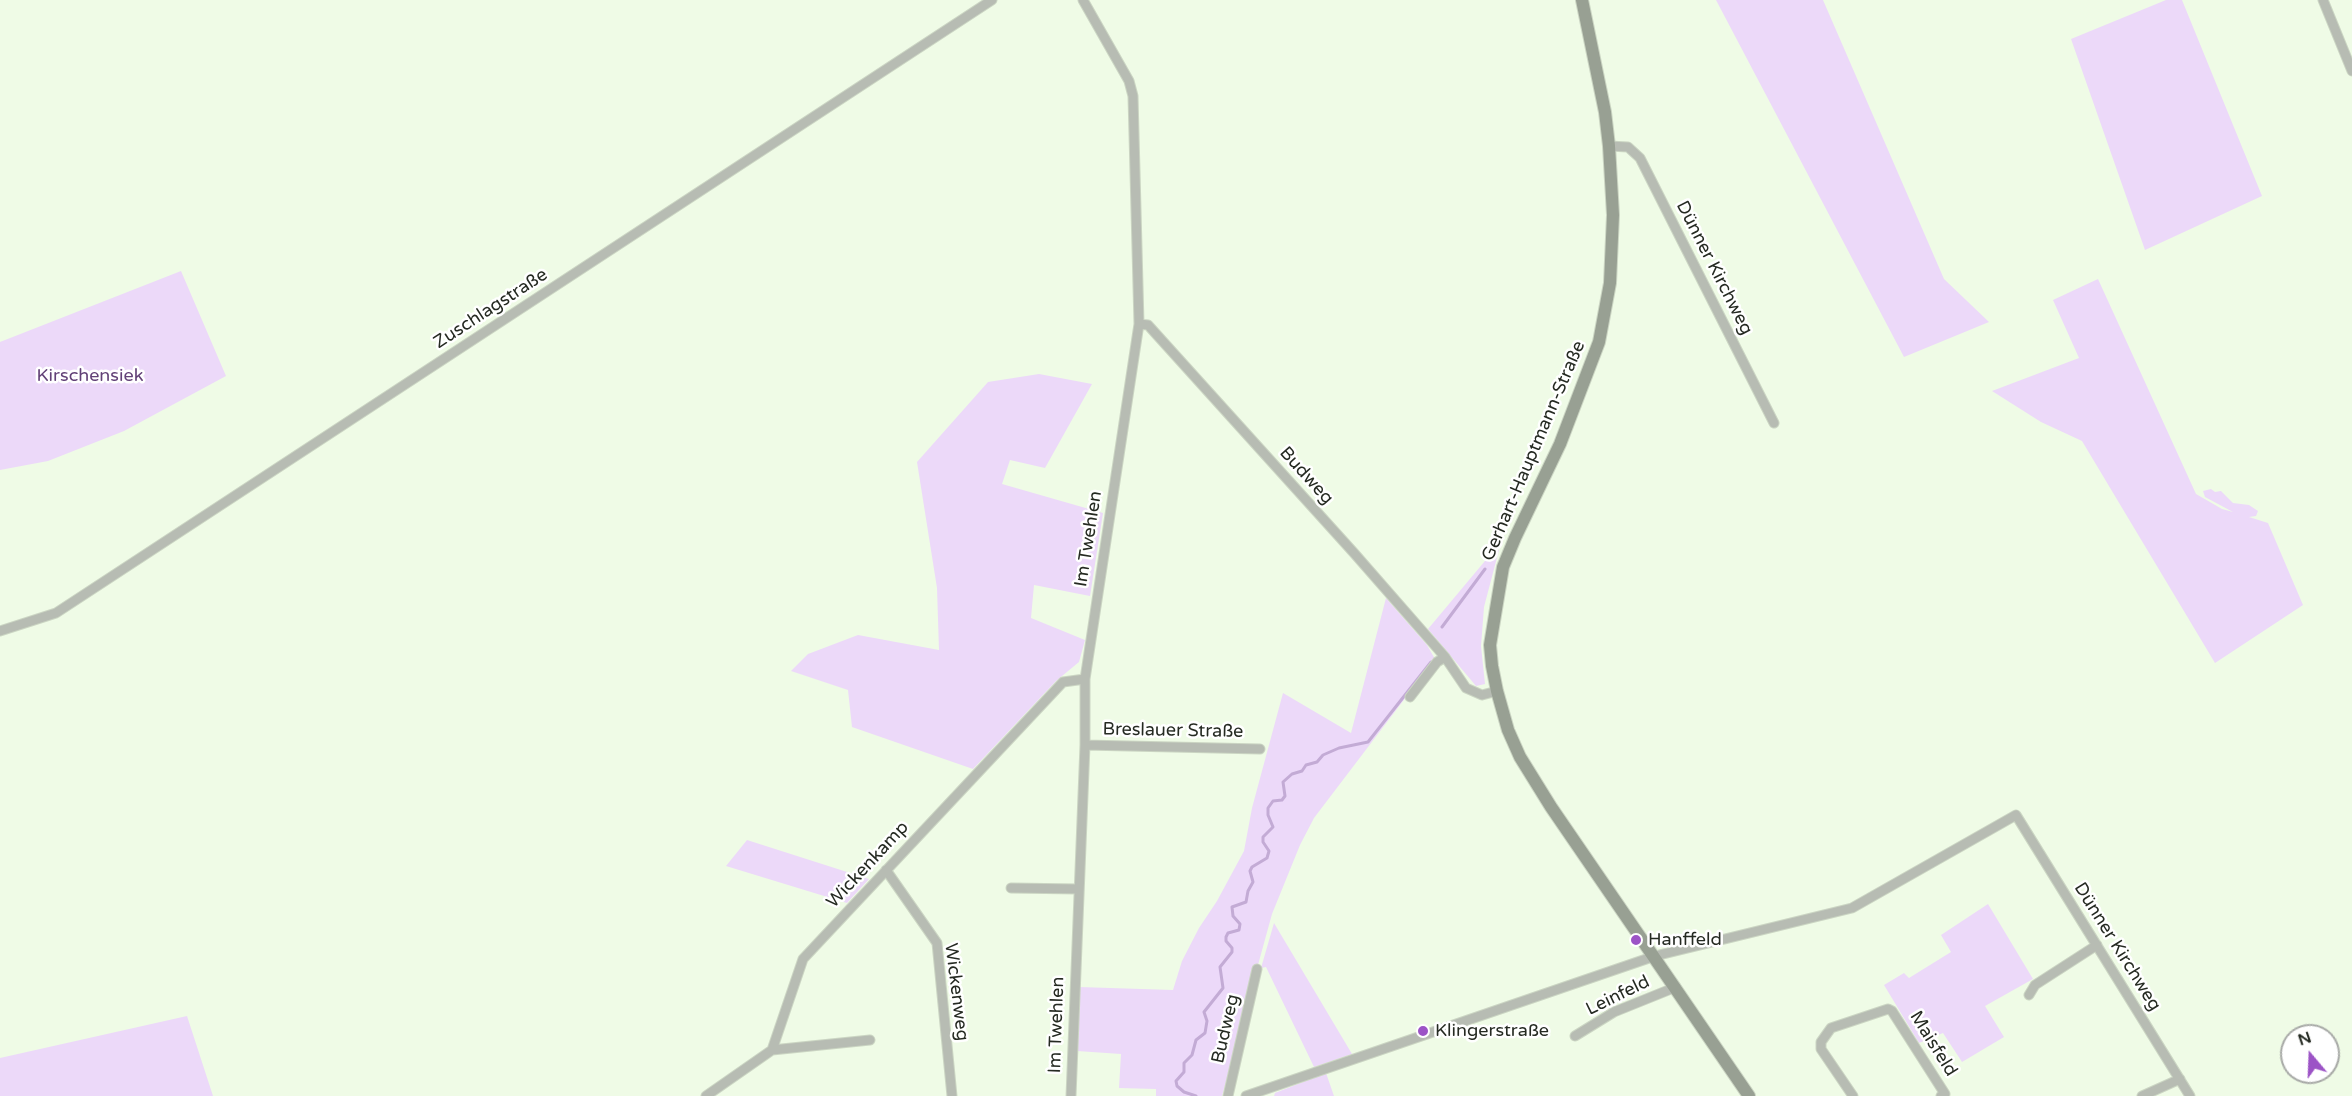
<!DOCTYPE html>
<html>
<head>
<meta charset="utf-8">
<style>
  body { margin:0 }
  #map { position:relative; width:2352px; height:1096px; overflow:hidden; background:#effbe6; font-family:"Varela Round",sans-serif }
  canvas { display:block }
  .north { position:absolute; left:2280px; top:1024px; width:60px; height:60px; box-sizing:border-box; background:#fff; border:2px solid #a8aaa7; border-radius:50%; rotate:341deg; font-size:16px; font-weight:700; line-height:24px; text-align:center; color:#252a22 }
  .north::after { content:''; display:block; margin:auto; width:21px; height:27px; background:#9c53c6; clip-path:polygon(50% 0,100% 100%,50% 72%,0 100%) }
</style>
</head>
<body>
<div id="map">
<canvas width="2352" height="1096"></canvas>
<div class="north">N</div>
</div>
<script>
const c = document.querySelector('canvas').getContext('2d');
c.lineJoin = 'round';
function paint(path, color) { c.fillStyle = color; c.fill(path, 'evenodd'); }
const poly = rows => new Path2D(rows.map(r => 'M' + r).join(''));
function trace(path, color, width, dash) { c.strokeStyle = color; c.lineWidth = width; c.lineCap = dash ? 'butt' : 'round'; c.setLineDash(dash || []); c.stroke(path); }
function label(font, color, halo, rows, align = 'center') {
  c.font = font + ' "Varela Round",sans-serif'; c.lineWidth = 5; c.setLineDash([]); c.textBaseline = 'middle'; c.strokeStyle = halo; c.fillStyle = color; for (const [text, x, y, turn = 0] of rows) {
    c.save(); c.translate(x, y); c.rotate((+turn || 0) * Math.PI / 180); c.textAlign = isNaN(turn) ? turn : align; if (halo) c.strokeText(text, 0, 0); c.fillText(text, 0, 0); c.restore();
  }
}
paint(poly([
  [1716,0,1823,0,1944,279,1989,322,1904,357],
  [2166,0,2182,0,2262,196,2145,250,2071,39],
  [181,271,226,376,124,431,48,461,0,470,0,342],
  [2098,279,2196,494,2222,509,2233,512,2205,497,2203,491,2211,489,2215,492,2221,491,2233,503,2249,505,2258,511,2256,516,2249,517,2268,523,2303,605,2215,663,2082,441,2041,422,1992,391,2079,358,2053,300],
  [1039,374,1092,384,1045,468,1010,460,1002,484,1103,513,1090,596,1034,585,1031,618,1085,640,1079,662,1056,681,973,769,852,727,848,690,791,671,808,654,858,635,939,650,937,588,917,462,988,382],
  [1495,549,1499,550,1484,607,1481,646,1485,684,1476,686,1428,629],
  [1386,598,1427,645,1435,659,1314,818,1300,845,1272,914,1222,1096,1156,1096,1156,1089,1119,1088,1121,1054,1077,1051,1079,987,1173,990,1182,961,1199,928,1217,901,1244,851,1252,808,1283,693,1351,733],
  [747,840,869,879,847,903,726,866],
  [1988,904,2033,979,1985,1006,2004,1037,1962,1062,1943,1033,1919,1043,1884,985,1904,973,1909,978,1951,952,1941,935],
  [1274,923,1352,1054,1314,1067,1266,967,1261,968],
  [187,1016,213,1096,0,1096,0,1058],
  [1326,1073,1334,1096,1274,1096,1275,1093]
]), '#ecd9f9');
trace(poly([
  [1442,627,1485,569],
  [1196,1096,1184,1092,1177,1086,1176,1081,1184,1072,1184,1063,1192,1055,1196,1040,1205,1033,1207,1021,1204,1012,1223,988,1220,967,1232,952,1232,948,1226,941,1226,937,1228,933,1239,930,1240,924,1233,916,1232,907,1246,902,1248,891,1253,882,1250,871,1252,867,1267,858,1269,851,1263,842,1263,837,1273,827,1268,815,1268,808,1273,801,1282,800,1285,796,1283,782,1292,774,1302,771,1306,765,1317,762,1323,755,1339,748,1368,742,1431,662]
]), '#c3abd5', 3);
const street = poly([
  [2323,0,2352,71],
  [1609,146,1628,147,1640,158,1774,423],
  [1139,324,1148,325,1354,553,1445,657,1466,688,1482,695,1497,691],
  [0,631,56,613,992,0],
  [1410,697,1437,662,1445,657],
  [1085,745,1260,749],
  [886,870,937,943,952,1096],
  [1011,888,1079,889],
  [2029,995,2035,985,2097,945],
  [1575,1036,1614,1012,1676,987],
  [772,1050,870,1040],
  [706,1096,772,1050,803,959,1063,682,1085,679],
  [1071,1096,1085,745,1085,679,1139,324,1133,96,1129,81,1083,0],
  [1228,1096,1257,969],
  [1246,1096,1655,956,1852,908,2016,815,2190,1096],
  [1853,1096,1821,1049,1821,1042,1831,1028,1888,1009,1892,1011,1945,1094,1941,1096],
  [2142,1096,2180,1079]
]);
const secondary = poly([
  [1582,0,1605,112,1609,146,1613,215,1610,283,1599,342,1560,444,1515,538,1503,567,1490,645,1492,666,1497,691,1508,730,1520,757,1551,807,1749,1096]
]);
trace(street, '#cbd5c3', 11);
trace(secondary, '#cbd5c3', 14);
trace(street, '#b7bcb3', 9);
trace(secondary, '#98a093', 12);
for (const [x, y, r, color] of [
  [1636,940,6,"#9c53c6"],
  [1423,1031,6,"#9c53c6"]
]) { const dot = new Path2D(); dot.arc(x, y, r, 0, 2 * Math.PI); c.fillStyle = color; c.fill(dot); trace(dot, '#fff', 2); }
label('18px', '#252a22', '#fff', [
  ["Dünner Kirchweg",1714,268,63],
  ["Zuschlagstraße",491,309,-33],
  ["Gerhart-Hauptmann-Straße",1534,451,-67],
  ["Budweg",1306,476,48],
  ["Im Twehlen",1089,539,-81],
  ["Breslauer Straße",1173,731,1],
  ["Wickenkamp",868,865,-47],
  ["Dünner Kirchweg",2117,947,58],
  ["Wickenweg",956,992,83],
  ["Leinfeld",1618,996,-26],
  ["Im Twehlen",1057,1025,-88],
  ["Budweg",1226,1029,-77],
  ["Maisfeld",1933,1044,58]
]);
label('18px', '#624177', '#fff', [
  ["Kirschensiek",90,376]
]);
label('18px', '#252a22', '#fff', [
  ["Hanffeld",1648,940],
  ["Klingerstraße",1435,1031]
], 'left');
</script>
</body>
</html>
